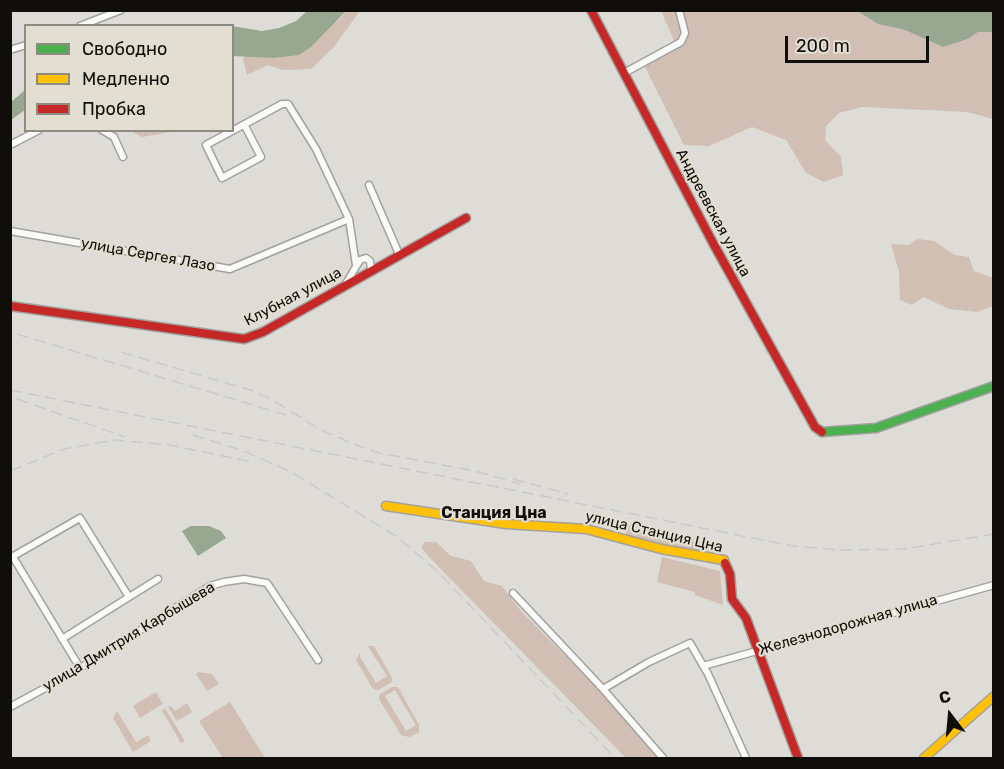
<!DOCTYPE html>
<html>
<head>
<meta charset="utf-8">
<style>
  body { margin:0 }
  #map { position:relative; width:1004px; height:769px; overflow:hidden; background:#dedcd6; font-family:Rubik,sans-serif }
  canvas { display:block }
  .frame { position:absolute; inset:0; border:12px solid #0f0e0a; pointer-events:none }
  .legend { position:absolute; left:24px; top:24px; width:210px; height:108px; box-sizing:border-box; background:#e2ded2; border:2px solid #8e8b82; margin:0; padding:8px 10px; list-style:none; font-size:18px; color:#0f0e0a }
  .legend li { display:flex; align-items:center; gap:12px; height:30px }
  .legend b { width:30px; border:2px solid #8e8b82 }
  .north { position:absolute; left:920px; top:685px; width:60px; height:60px; -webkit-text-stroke:4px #e2ded2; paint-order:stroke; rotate:344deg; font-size:16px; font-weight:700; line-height:24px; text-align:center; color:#0f0e0a }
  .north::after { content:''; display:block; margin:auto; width:21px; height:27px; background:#0f0e0a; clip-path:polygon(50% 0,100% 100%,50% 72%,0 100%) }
  .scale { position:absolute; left:785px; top:36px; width:144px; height:27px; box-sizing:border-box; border:3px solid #0f0e0a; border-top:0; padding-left:8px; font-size:18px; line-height:21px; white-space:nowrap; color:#0f0e0a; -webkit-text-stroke:4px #e2ded2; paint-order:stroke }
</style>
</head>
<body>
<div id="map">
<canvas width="1004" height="769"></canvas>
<div class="frame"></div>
<ul class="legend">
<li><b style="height:8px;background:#4caf50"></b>Свободно</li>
<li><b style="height:8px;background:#ffc107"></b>Медленно</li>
<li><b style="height:8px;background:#c62828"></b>Пробка</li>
</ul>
<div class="north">С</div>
<div class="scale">200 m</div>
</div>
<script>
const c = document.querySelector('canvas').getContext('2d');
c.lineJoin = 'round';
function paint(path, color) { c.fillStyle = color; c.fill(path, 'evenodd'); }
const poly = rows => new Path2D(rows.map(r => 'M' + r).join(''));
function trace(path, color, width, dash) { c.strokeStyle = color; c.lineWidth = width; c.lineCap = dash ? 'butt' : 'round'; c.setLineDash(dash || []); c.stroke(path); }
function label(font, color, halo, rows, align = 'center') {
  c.font = font + ' Rubik,sans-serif'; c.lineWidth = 4.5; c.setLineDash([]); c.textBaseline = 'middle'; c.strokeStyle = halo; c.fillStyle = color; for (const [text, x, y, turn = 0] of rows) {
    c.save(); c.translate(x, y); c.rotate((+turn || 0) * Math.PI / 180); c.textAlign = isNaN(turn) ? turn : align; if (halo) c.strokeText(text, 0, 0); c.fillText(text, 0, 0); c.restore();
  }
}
paint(poly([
  [346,11,360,11,333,48,311,69,283,70,268,65,247,75,243,58,247,55,274,58,339,20],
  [661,11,857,11,878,24,905,30,943,47,968,39,978,32,989,30,993,32,993,119,967,112,862,107,839,113,826,126,825,140,841,157,843,175,824,182,806,173,786,140,752,127,709,146,684,145,643,63,676,45],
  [131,131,176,131,142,137],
  [918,239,934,241,955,255,969,257,974,271,993,278,993,306,977,312,949,309,924,297,912,305,900,300,899,272,891,244,909,245],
  [628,525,719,546,722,549,717,555,667,547,625,536],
  [425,542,436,542,451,556,471,561,484,581,502,586,521,611,596,687,659,758,626,758,428,556,421,547],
  [662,557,720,571,723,605,695,595,695,592,657,582],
  [368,646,374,646,392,678,392,682,378,690,373,689,356,660,360,653,360,657,376,683,387,676],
  [199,672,212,674,219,684,207,691,196,674],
  [392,687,398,687,419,725,419,732,409,737,401,735,379,699,379,695],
  [395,690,416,725,406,731,385,696],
  [156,692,163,704,140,718,133,706],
  [230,702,265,758,223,758,199,721],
  [187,703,192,712,177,721,168,707,171,706,175,711],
  [165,708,185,741,181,743,162,711],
  [117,711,136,742,148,735,151,741,133,752,113,718]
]), '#d2bfb3');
paint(poly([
  [307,11,346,11,311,47,299,55,274,58,233,56,232,26,262,31,279,28,296,21],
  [857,11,993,11,993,32,978,32,968,39,943,47,905,30,878,24],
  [25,90,25,110,11,120,11,102],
  [191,526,209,526,221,531,226,538,198,556,182,531]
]), '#98a890');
const street = poly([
  [80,26,121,10],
  [10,50,26,45],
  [624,73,681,42,685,33,679,10],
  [245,126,261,157,222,178,206,145,282,104,288,104,316,149,349,219,356,265],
  [102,130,114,137,123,157],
  [10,145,39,130],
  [369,185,399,254],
  [10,231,230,269,349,219],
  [345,285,360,260,366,258,370,261,371,270],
  [13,557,80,668],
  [10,558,80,518,129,597,62,639],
  [513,593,603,689],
  [129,597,158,579],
  [703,666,994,585],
  [10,707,71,674,210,586,224,582,244,579,267,583,318,660],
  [663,758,603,689,649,662,690,643,708,674,746,758]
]);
const fast = poly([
  [822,432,876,428,994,386]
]);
const slow = poly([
  [386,506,506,524,586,529,661,549,724,560,725,563],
  [924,758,994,696]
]);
const jam = poly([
  [591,10,713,243,815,427,822,432],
  [10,306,244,339,263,332,466,218],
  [725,563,730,574,732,599,746,618,798,758]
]);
trace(street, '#a3a19d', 9);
trace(fast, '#a3a19d', 11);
trace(slow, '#a3a19d', 11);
trace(jam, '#a3a19d', 11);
trace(street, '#fafaf9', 6);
trace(fast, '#4caf50', 8);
trace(slow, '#ffc107', 8);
trace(jam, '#c62828', 8);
trace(poly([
  [17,334,286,415],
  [121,352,250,390,271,399,319,429,356,445,379,453,475,471,520,484],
  [10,390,793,546,838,550,904,549,994,534],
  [17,399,125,437],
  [193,435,244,451,291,472,396,536,437,571,615,758],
  [10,471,64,449,115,440,170,445,252,462],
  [513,479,568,494]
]), '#cbcac8', 1.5, [12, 6]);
label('15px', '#0f0e0a', '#e2ded2', [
  ["Андреевская улица",713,213,62],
  ["улица Сергея Лазо",148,255,10],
  ["Клубная улица",293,297,-28],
  ["улица Станция Цна",654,532,13],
  ["Железнодорожная улица",848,625,-16],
  ["улица Дмитрия Карбышева",129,637,-31]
]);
label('bold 16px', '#0f0e0a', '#e2ded2', [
  ["Станция Цна",494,513]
]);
</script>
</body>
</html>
